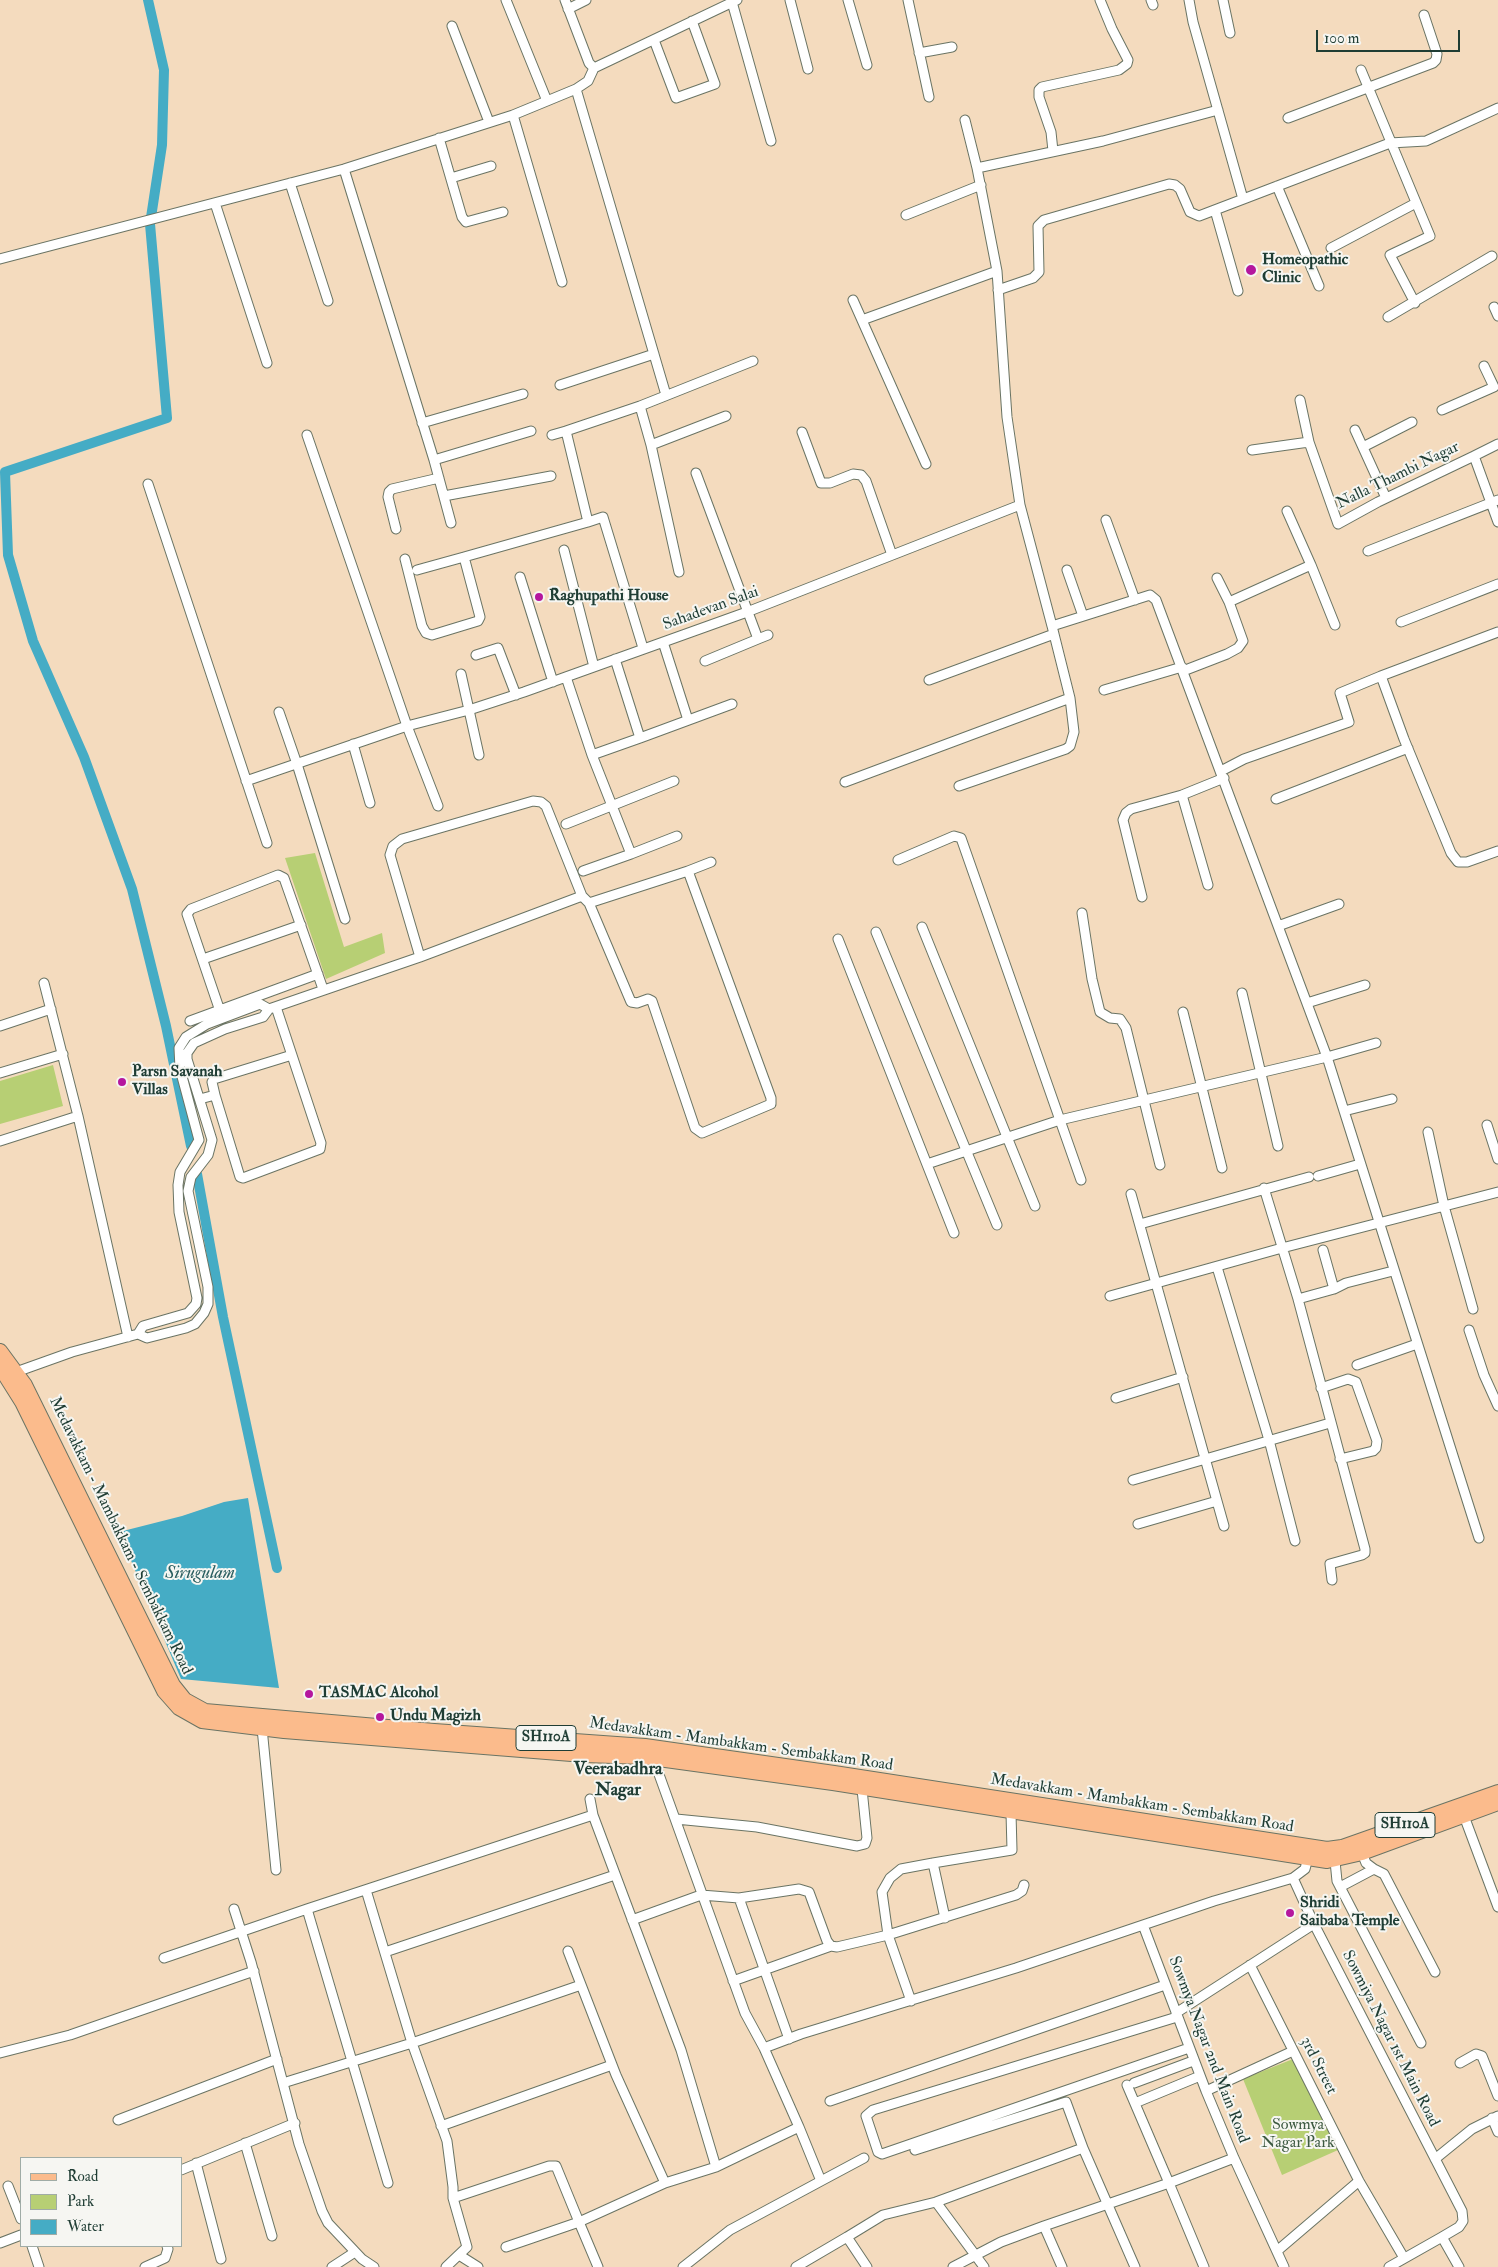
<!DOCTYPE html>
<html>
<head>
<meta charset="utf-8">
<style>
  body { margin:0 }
  #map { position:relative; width:1498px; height:2267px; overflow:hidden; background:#f4dbbe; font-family:"IM FELL Double Pica",serif }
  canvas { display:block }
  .legend { position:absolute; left:20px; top:2157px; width:162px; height:90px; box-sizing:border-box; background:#f6f6f2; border:1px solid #a0aca6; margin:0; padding:6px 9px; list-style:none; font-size:15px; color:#1f3d34 }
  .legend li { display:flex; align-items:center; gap:10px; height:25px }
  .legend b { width:25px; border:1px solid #a0aca6 }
  .scale { position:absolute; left:1316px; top:30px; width:144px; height:22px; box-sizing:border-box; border:2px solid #1f3d34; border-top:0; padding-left:6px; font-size:15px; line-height:18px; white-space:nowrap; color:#1f3d34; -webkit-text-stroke:4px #f6f6f2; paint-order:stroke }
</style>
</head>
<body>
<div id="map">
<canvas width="1498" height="2267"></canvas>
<ul class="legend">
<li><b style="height:6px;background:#fbbb8c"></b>Road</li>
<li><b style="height:14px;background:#b7cf74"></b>Park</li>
<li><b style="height:14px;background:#45acc5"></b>Water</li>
</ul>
<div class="scale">100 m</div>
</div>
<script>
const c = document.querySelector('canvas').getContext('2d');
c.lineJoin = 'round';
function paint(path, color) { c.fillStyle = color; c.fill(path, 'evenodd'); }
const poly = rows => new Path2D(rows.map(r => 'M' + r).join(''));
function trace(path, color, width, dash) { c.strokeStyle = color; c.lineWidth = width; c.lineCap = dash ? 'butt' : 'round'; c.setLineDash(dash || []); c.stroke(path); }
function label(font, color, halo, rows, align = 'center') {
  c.font = font + ' "IM FELL Double Pica",serif'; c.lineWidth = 4; c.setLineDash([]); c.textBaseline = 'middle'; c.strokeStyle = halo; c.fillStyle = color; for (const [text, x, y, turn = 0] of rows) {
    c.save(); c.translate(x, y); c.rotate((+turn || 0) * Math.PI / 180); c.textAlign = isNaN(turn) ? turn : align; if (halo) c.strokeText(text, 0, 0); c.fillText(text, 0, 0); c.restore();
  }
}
paint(poly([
  [315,853,344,947,382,933,385,953,326,979,285,858],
  [53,1065,63,1106,0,1124,0,1081],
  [1293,2059,1338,2150,1282,2175,1243,2079]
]), '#b7cf74');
paint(poly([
  [248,1498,279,1688,181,1679,119,1532,182,1516,224,1502]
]), '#45acc5');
trace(poly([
  [148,0,164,70,162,145,150,224,167,418,5,472,8,555,33,641,84,757,132,889,166,1026,191,1146],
  [197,1174,223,1317,277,1568]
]), '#45acc5', 10);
const street = poly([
  [506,0,547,101,576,89,588,81,594,68,737,0],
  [565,0,589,63,594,68],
  [790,0,808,69],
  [848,0,867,65],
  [908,0,929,97],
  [1151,0,1153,5],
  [1189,0,1193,22,1243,199],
  [1223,0,1230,33],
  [732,2,771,141],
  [568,9,586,0],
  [452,26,489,122],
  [654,40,676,98,715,84,692,21],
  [919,53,952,47],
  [1361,70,1430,236,1390,255,1415,303],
  [576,89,666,395],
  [547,101,513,115,562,282],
  [1288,118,1433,63,1436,60,1437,54,1424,15],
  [965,120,977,168,997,271,1007,417,1020,505,1052,626,1150,595,1156,600,1327,1057,1479,1538],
  [439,138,462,217,466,222,503,212],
  [1053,151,1051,132,1039,97,1039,90,1042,87,1119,70,1127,64,1128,60,1112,29,1100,0],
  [977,168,1103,141,1218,110],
  [344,169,434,460,451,523],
  [451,178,491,166],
  [290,183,328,301],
  [1277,186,1319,286],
  [215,203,267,363],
  [1215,210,1238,291],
  [906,215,981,185],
  [1331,248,1416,203],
  [0,259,344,169,513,115],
  [998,290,1033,278,1039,272,1038,226,1044,220,1169,184,1175,185,1180,189,1190,212,1199,216,1390,143,1426,141,1498,108],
  [853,300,926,464],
  [1494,307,1498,316],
  [1388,317,1492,256],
  [862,320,997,271],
  [560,385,654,354],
  [1300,400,1309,442],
  [640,406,651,445,679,572],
  [1442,410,1494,387,1484,366],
  [422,423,523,394],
  [1355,430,1386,498],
  [802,432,821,483,830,483,853,474,861,475,866,481,892,555],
  [307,435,407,726,438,806],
  [552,435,566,431],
  [651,445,726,416],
  [1363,447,1412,422],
  [1252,450,1309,442,1338,524,1378,502,1474,456,1498,522],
  [1474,456,1498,444],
  [434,460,531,431],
  [696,473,758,639,705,661],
  [148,484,267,843],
  [444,496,551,476],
  [1287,511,1311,565],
  [1106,520,1135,600],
  [588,522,603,517,643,648],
  [396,529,388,497,389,492,392,489,439,478],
  [564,550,594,667],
  [1368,551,1498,500],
  [405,559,422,626,426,633,432,635,478,621,480,617,464,557,588,522,566,431,640,406,753,361],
  [417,570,464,557],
  [1067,570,1083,616],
  [520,577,553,682],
  [1217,578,1229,602],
  [1401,622,1498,584],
  [1498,632,1381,676,1404,739,1451,853,1458,862,1467,862,1498,851],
  [758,639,768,635],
  [663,642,688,720],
  [476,655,498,648,516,695],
  [1183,671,1227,654,1238,648,1243,641,1229,602,1311,565,1335,625],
  [461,674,479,755],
  [566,677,592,755,631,854,677,836],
  [929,680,1054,634],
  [1104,690,1182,667],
  [279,712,297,764,345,919],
  [640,738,732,704],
  [353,744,370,803],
  [592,755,640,738,615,659],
  [1221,771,1244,759,1349,722,1340,693,1381,676],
  [246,781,407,726,469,710,524,692,747,612,1020,505],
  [845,782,1070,698,1052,626],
  [959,786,1066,749,1070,746,1074,732,1070,698],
  [1182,795,1208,885],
  [1276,799,1408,748],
  [566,824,674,781],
  [898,860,954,836,961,838,1081,1180],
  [583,871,631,854],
  [688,871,711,862],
  [582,896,420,957,390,855,393,846,402,839,533,801,541,802,546,806,582,896,589,903,688,871,771,1098,771,1104,702,1133,695,1128,652,1001,648,999,637,1003,631,1002,589,903],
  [1142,897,1123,820,1126,813,1131,809,1182,795,1224,778],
  [1082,913,1092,979,1100,1012,1110,1018,1120,1019,1126,1028,1160,1165],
  [1278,926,1339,904],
  [922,927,1035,1206],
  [876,932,997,1225],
  [838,939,954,1233],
  [203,959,301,925],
  [44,983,78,1116,128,1337],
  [1242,993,1278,1146],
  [1307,1003,1365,985],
  [220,1011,187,914,191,909,278,875,284,878,323,989],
  [1183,1012,1222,1168],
  [190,1021,318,974],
  [0,1026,51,1009],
  [0,1073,63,1054],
  [215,1095,212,1082,214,1079,292,1055],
  [200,1099,215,1095,240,1177,243,1178,320,1149,321,1143,276,1007],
  [1344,1111,1392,1099],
  [1487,1125,1498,1159],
  [1428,1132,1444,1206,1473,1309],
  [0,1141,78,1116],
  [927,1164,1060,1120,1327,1057,1376,1043],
  [1318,1176,1360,1164],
  [1264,1188,1298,1299,1365,1549,1365,1553,1362,1555,1330,1564,1332,1580],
  [1131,1194,1224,1526],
  [1140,1224,1309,1177],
  [1217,1267,1269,1440,1295,1541],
  [1334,1289,1346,1283,1393,1271],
  [1110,1296,1282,1248,1498,1192],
  [1298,1299,1334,1289,1323,1250],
  [1469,1330,1484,1375,1498,1406],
  [138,1334,143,1326,188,1313,196,1304,197,1298,179,1212,178,1185,180,1172,199,1140,180,1069,179,1048,186,1037,207,1024,260,1004,269,1009],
  [1357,1365,1417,1344],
  [16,1372,72,1352,138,1334,147,1338,186,1328,195,1324,204,1313,208,1304,208,1287,188,1191,191,1177,208,1155,212,1140,187,1059,187,1053,194,1043,225,1029,263,1017,269,1009,420,957],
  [1321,1388,1348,1379,1356,1382,1377,1441,1376,1448,1373,1451,1340,1459],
  [1116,1398,1183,1377],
  [1133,1480,1330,1423],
  [1138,1524,1217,1501],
  [262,1728,276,1870],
  [590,1799,593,1815,681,2050,716,2167],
  [1464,1816,1498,1907],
  [676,1819,757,1827,857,1846,865,1844,867,1838,862,1789],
  [1362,1853,1366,1863,1374,1869,1384,1874,1435,1972],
  [1335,1861,1337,1881,1421,2043],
  [1293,1878,1314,1924,1462,2211,1463,2221,1459,2227,1442,2237,1459,2267],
  [1340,1887,1374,1869],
  [366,1890,412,2043,447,2141,453,2187,453,2198,467,2247,446,2267],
  [739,1898,789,2039],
  [234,1909,251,1962,299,2144,322,2211,328,2223,362,2259,374,2267],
  [307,1909,388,2183],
  [945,1918,933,1863,1012,1850,1011,1813],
  [632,1920,701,1895,739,1898,799,1889,809,1892,827,1941,831,1946,837,1947,888,1935,1016,1895,1022,1891,1024,1885],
  [1143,1925,1206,2091,1234,2158,1284,2267],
  [568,1951,616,2075,665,2183],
  [385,1952,615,1875],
  [164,1958,307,1909,593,1815],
  [1250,1965,1359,2181,1404,2258],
  [733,1981,831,1946],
  [911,2001,888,1935,882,1892,890,1878,901,1869,933,1863],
  [1176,2013,1314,1924],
  [1177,2017,873,2110,866,2116,878,2152,882,2154,1189,2048],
  [764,2048,801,2034,1016,1968,1214,1901,1293,1878,1305,1869,1309,1854],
  [0,2053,70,2035,254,1971],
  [1460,2063,1476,2054,1482,2056,1498,2096],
  [283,2083,412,2043,581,1985],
  [1134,2083,1193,2061],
  [1127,2085,1169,2183,1234,2158],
  [1206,2091,1293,2051],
  [830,2101,1165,1985],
  [1135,2103,1200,2076],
  [1492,2118,1498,2132],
  [118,2120,277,2059],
  [441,2126,612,2065],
  [245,2143,272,2236],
  [915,2150,1066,2102,1083,2148,1135,2267],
  [1435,2159,1472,2129,1498,2116],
  [196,2163,221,2259],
  [181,2170,295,2123],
  [821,2181,864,2158],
  [8,2186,21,2219],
  [453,2198,549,2166,556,2166,579,2222,665,2183,716,2167,799,2127,764,2048,745,2013,652,1755],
  [936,2202,1083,2148],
  [847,2237,883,2215,936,2202,984,2267],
  [0,2243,21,2235],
  [32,2246,39,2267],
  [506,2247,579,2222,598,2267],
  [1277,2251,1359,2181],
  [459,2255,478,2267],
  [145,2267,165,2258,168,2249,167,2246],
  [332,2267,355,2252],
  [683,2267,730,2230,821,2181,799,2127],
  [796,2267,847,2237,867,2267],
  [953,2267,1001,2242,1044,2226],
  [1062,2267,1044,2226,1169,2183,1204,2267],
  [1389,2267,1442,2237]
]);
const primary = poly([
  [0,1351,25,1385,173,1685,185,1700,205,1711,434,1731,645,1746,834,1773,1327,1849,1342,1847,1498,1792],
  [0,1367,22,1402,164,1691,179,1708,202,1721,284,1731,584,1755,644,1757,833,1783,1327,1861,1362,1853,1498,1803]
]);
trace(street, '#6a7464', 11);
trace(primary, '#6a7464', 16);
trace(street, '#fff', 9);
trace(primary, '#fbbb8c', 14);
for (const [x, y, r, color] of [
  [1251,270,6,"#b5179e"],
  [539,597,5,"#b5179e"],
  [122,1082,5,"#b5179e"],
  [309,1694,5,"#b5179e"],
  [380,1717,5,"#b5179e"],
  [1290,1913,5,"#b5179e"]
]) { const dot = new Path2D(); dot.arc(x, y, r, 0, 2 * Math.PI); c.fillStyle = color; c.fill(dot); trace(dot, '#f6f6f2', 2); }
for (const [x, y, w] of [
  [546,1738,60],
  [1405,1825,60]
]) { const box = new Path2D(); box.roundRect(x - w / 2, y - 12.5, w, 25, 4); c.fillStyle = '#f6f6f2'; c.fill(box); trace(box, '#1f3d34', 1); }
label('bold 15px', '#1f3d34', null, [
  ["SH110A",546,1738],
  ["SH110A",1405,1825]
]);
label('bold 16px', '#1f3d34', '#f6f6f2', [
  ["Homeopathic",1262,261],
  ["Clinic",1262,279],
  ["Raghupathi House",549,597],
  ["Parsn Savanah",132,1073],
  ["Villas",132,1091],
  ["TASMAC Alcohol",319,1694],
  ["Undu Magizh",390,1717],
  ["Shridi",1300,1904],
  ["Saibaba Temple",1300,1922]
], 'left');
label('16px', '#1f3d34', '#f6f6f2', [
  ["Nalla Thambi Nagar",1398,476,-26],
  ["Sahadevan Salai",711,609,-20],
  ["Medavakkam - Mambakkam - Sembakkam Road",120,1536,64],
  ["Medavakkam - Mambakkam - Sembakkam Road",741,1745,8],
  ["Medavakkam - Mambakkam - Sembakkam Road",1142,1804,9],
  ["Sowmiya Nagar 1st Main Road",1390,2039,63],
  ["Sowmya Nagar 2nd Main Road",1208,2050,69],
  ["3rd Street",1318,2066,63]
]);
label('16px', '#3d5a41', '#f6f6f2', [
  ["Sowmya",1298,2126],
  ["Nagar Park",1298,2144]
]);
label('italic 18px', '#2a5e60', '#f6f6f2', [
  ["Sirugulam",200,1574]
]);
label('bold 18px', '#1f3d34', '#f6f6f2', [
  ["Veerabadhra",618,1770],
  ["Nagar",618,1791]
]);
</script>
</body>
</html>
